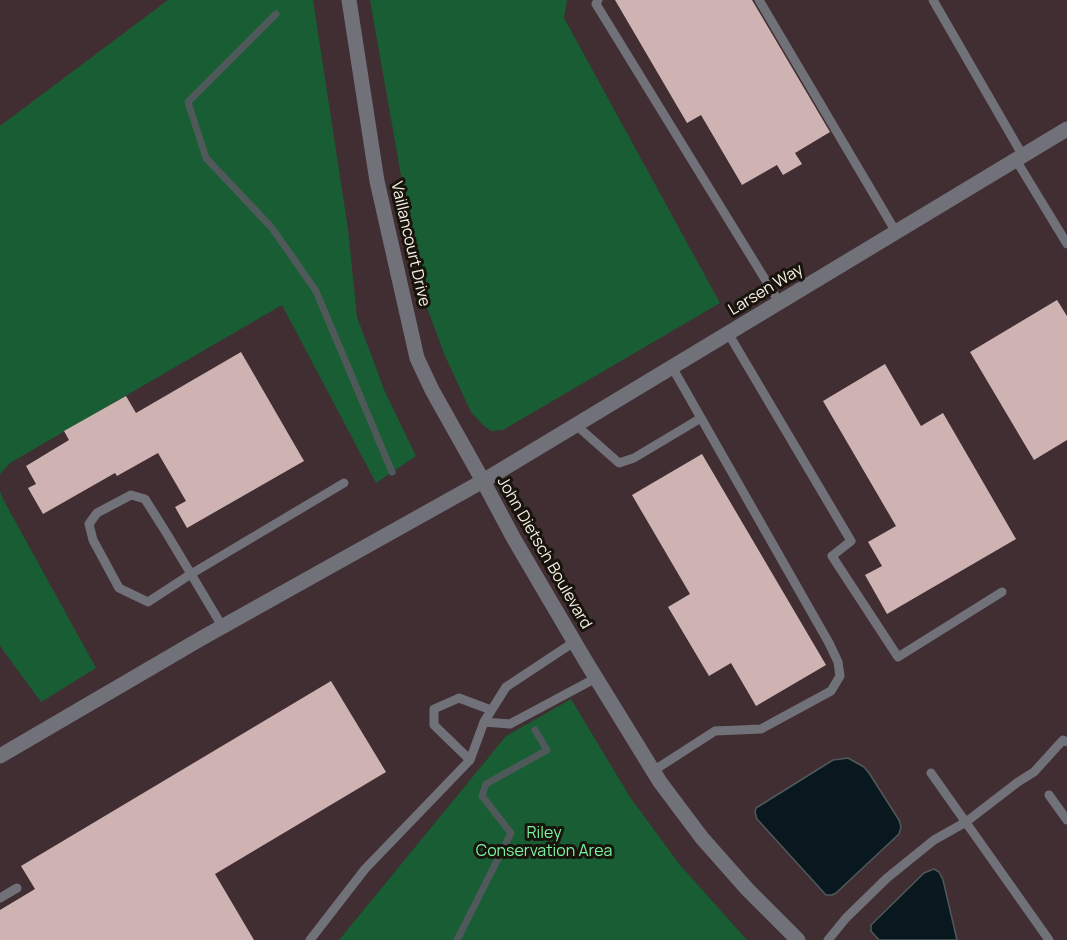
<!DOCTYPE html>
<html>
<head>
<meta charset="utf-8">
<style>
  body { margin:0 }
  canvas { display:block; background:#332c19 }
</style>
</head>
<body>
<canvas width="1067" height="940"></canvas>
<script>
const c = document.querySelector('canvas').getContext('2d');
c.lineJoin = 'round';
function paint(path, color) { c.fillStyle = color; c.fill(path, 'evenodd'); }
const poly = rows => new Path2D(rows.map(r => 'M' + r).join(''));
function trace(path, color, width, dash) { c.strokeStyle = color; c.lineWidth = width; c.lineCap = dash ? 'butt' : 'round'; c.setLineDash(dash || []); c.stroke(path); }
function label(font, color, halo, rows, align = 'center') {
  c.font = font + ' Manrope,sans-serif'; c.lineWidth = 6; c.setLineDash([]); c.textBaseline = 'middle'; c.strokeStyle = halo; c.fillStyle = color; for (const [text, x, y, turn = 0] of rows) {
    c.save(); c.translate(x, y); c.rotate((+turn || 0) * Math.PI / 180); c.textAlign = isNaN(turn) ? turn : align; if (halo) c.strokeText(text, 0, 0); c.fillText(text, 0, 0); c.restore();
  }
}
paint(poly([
  [0,0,1067,0,1067,940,747,940,680,865,630,797,571,700,506,736,339,940,0,940]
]), '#412e32');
paint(poly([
  [168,0,313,0,348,229,357,317,385,392,416,456,376,483,282,305,10,463,0,474,0,126],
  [370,0,567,0,564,18,720,303,503,430,491,431,483,425,471,412,445,356,422,294],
  [0,491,3,499,96,668,41,702,0,646],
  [571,699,630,797,680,865,747,940,339,940,506,736]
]), '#185d33');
const water = poly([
  [848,758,864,767,869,773,899,820,901,827,899,834,836,893,832,895,826,895,757,819,755,812,756,808,833,760,848,758],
  [934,869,939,872,943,880,957,940,879,940,871,931,871,925,924,873,934,869]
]);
paint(water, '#08181e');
trace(water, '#4f595a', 1.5);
trace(poly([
  [276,14,188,102,206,158,272,228,316,291,392,472],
  [457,940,511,833,482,796,486,784,547,750,535,730]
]), '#4f595a', 7);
paint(poly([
  [615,0,752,0,830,132,795,153,802,164,783,175,777,165,742,185,701,115,687,123],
  [1057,300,1067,316,1067,440,1034,460,970,352],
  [241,352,304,461,187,528,175,507,186,501,158,453,117,476,115,473,43,514,28,488,36,484,26,466,69,440,64,431,126,396,136,413],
  [885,364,921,426,943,413,1016,539,887,614,865,575,882,566,868,542,896,526,823,401],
  [702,454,826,665,756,706,731,663,709,676,668,607,690,594,632,495],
  [331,681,386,772,215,874,254,940,0,940,0,910,35,889,21,866]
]), '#cfb3b2');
trace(poly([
  [598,0,596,4,779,302],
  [759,0,896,232],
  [933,0,1023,156],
  [1016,160,1067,244],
  [728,333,851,541,832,556,898,657,1002,592],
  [576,425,619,463,634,458,701,418],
  [222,626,191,574,167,534,145,499,131,495,97,513,89,524,93,540,119,588,148,602,191,574,344,483],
  [484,722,510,724,596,678],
  [470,760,434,725,434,709,459,698,491,710],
  [653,771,715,731,761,729,831,691,840,676,838,662,829,643,672,367],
  [931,773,1049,940],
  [1049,795,1067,820],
  [0,898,17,888],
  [310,940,365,869,470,760,484,722,506,687,574,642],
  [828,940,846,918,887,878,934,840,966,822,1018,782,1034,772,1063,740,1067,742]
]), '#71717a', 9);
trace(poly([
  [349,0,377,181,417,358,432,390,483,481,1067,129]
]), '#71717a', 15);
trace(poly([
  [0,756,202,638,483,481,514,539,585,660,660,782,702,838,748,890,798,940]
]), '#71717a', 15);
label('16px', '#f6f1e6', '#18140c', [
  ["Vaillancourt Drive",410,244,77],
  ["Larsen Way",766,290,-31],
  ["John Dietsch Boulevard",544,553,60]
]);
label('16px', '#7af3a2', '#18140c', [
  ["Riley",544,834],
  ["Conservation Area",544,852]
]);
</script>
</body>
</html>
